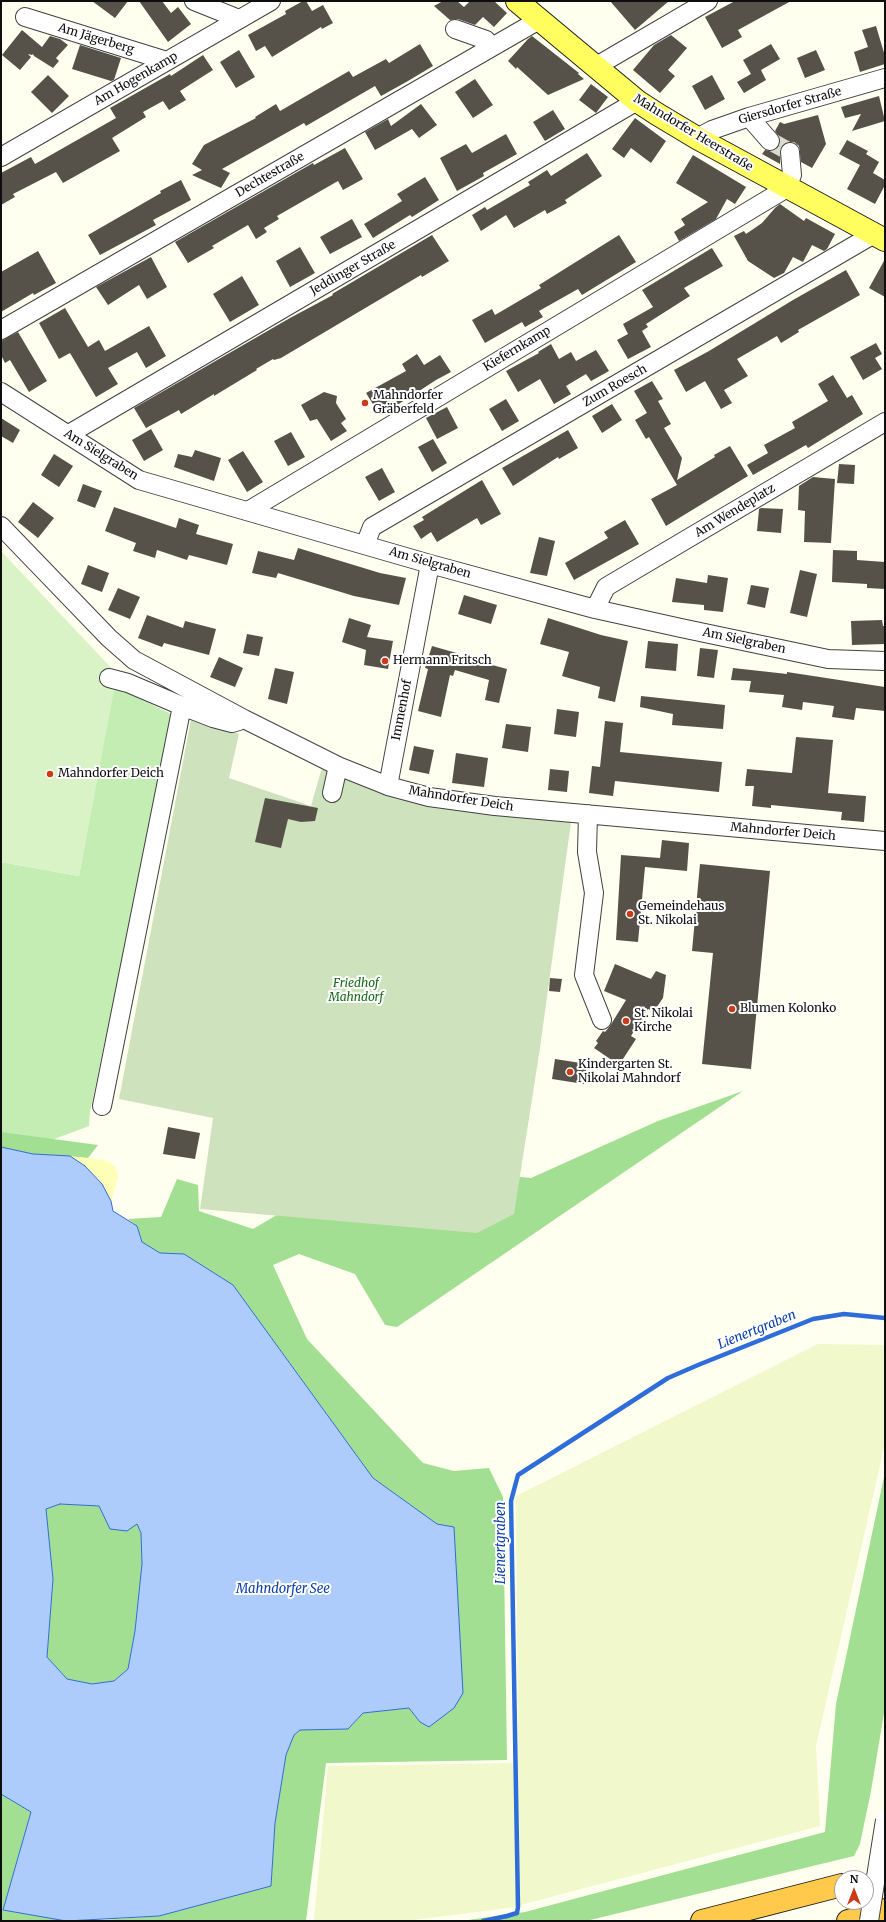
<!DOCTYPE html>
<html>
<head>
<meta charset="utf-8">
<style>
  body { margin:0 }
  #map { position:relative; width:886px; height:1922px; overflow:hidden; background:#feffee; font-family:Merriweather,serif }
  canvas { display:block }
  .frame { position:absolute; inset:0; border:2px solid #0e0e0e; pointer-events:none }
  .north { position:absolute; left:834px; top:1870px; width:40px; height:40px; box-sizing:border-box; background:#fff; border:1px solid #9f9f9f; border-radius:50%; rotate:0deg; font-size:11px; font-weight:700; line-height:16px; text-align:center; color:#0e0e0e }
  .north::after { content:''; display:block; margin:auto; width:14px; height:18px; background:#ca3b19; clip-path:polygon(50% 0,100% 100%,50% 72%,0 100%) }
</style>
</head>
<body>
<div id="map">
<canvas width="886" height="1922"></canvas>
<div class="frame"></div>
<div class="north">N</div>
</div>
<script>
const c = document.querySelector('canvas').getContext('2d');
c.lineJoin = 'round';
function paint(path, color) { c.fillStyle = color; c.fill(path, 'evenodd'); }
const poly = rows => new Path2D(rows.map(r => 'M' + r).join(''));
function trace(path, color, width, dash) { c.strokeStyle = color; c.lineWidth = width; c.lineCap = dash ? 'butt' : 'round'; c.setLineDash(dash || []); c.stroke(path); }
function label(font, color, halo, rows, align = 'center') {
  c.font = font + ' Merriweather,serif'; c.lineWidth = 4; c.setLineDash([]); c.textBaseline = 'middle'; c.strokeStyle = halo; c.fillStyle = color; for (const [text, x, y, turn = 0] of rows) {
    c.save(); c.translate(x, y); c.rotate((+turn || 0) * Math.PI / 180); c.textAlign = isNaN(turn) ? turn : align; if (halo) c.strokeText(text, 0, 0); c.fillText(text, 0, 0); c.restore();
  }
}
paint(poly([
  [818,1344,885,1345,885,1443,816,1746,820,1826,509,1908,405,1921,314,1921,328,1766,518,1763,516,1496]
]), '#f1f8cc');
paint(poly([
  [114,686,173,715,90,1112,89,1126,49,1141,1,1133,1,862,79,876]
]), '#c4edb4');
paint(poly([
  [743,1091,397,1327,385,1325,355,1274,299,1254,273,1265,307,1339,423,1463,454,1471,489,1468,503,1497,507,1760,326,1763,306,1921,88,1921,159,1916,271,1886,275,1823,286,1755,294,1735,300,1730,348,1729,363,1713,409,1708,420,1722,454,1548,453,1527,437,1524,373,1478,233,1285,184,1254,160,1253,142,1242,137,1226,128,1219,161,1217,177,1179,198,1185,199,1211,253,1229,299,1202,483,1173,531,1178,658,1121],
  [1,1132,98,1145,88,1158,33,1154,1,1147],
  [885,1472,885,1707,871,1791,860,1844,854,1856,586,1921,461,1921,525,1912,825,1832,836,1704],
  [60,1504,99,1506,137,1524,141,1533,142,1564,135,1631,128,1669,114,1681,92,1684,67,1679,47,1657,53,1579,46,1508],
  [1,1794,31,1812,3,1910,66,1921,1,1921]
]), '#a2df92');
paint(poly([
  [70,1156,104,1160,111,1163,116,1167,118,1177,111,1201,102,1184,85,1166]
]), '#feffb6');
paint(poly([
  [192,714,239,734,229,778,311,806,323,764,397,799,571,822,540,1048,514,1214,477,1233,200,1209,213,1118,119,1099]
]), '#cee3bd');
paint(poly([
  [1,551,117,674,79,876,1,862]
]), '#d9f3c7');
const water = poly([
  [1,1147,33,1154,70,1156,85,1166,102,1184,111,1201,113,1211,137,1226,142,1242,160,1253,184,1254,233,1285,373,1478,437,1524,454,1527,463,1693,454,1708,429,1727,420,1722,409,1708,363,1713,348,1729,300,1730,294,1735,286,1755,275,1823,271,1886,159,1916,66,1921,3,1910,31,1812,1,1794,1,1147],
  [60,1504,99,1506,110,1529,127,1531,137,1524,141,1533,142,1564,135,1631,128,1669,114,1681,92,1684,67,1679,47,1657,53,1579,46,1509,60,1504]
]);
paint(water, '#aeccfb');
trace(water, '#2e6cd9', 1);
trace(poly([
  [483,1921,507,1916,517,1913,518,1907,511,1501,518,1475,668,1378,698,1365,813,1319,844,1314,885,1318]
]), '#2e6cd9', 4.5);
paint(poly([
  [92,1,128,1,115,18],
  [139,1,162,1,171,13,178,7,191,24,168,42],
  [303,1,306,1,312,11,323,5,333,23,322,29,321,27,272,57,265,46,256,51,248,35,286,14,285,11],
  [443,1,457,1,464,7,470,1,494,1,507,13,494,27,483,17,475,25,458,19,450,20,434,6],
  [610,1,669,1,635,30],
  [735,1,791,1,738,30,742,37,722,48,705,17],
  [876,26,885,56,885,64,860,72,854,52,868,47,862,30],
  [22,30,42,47,50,36,60,39,68,45,56,58,59,61,53,68,34,56,33,54,32,55,28,54,31,57,20,70,2,55],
  [671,35,687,48,668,70,675,76,660,93,633,70,654,45],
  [532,36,579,73,578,74,584,79,548,95,517,67,516,69,508,61,528,39],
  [420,44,433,66,408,81,381,96,375,86,306,126,304,123,222,169,230,173,221,188,192,175,202,170,192,164,204,145,256,118,255,117,276,104,280,111,349,71,353,77,386,59,389,63],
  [771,44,780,59,761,70,766,80,744,93,737,82,751,74,743,60],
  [80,45,121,58,114,80,111,81,72,69],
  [239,50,255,77,236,88,220,62],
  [816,50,825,70,805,78,797,58],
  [203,55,213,70,180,91,186,100,169,110,163,101,143,112,146,117,112,138,120,151,63,183,56,172,13,194,15,197,1,205,1,173,31,157,35,164,116,118,110,108,170,74,171,76],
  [48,75,69,96,52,113,31,92],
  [712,75,725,99,705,110,692,86],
  [475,79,493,105,473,118,455,92],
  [591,84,608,97,596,113,579,100],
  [879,96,885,121,852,131,861,114,845,118,841,107],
  [421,104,437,125,419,138,412,129,375,150,365,132,388,119,391,126],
  [553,110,565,129,545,141,533,122],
  [818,115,826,144,812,168,801,162,799,146,794,142,789,142,781,147,780,164,762,154,765,150,772,151,780,145,780,139,775,131,780,122,784,124],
  [635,118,666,141,651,163,631,148,624,158,612,149],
  [506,134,517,154,483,173,484,176,457,191,440,158,466,144,472,153],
  [847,140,868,151,866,154,879,162,873,173,885,180,885,185,875,204,847,189,860,165,839,154],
  [345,148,363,179,343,190,338,181,277,216,279,219,264,228,267,232,256,239,248,225,212,246,214,248,188,263,175,242,313,163,314,165],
  [587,153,602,176,565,200,567,203,547,214,545,210,514,228,506,215,481,231,472,215,485,207,487,210,530,185,528,182,547,170,551,176],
  [693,155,746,187,735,204,727,199,716,219,679,241,674,232,685,225,681,219,708,202,676,183],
  [425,177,439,200,412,217,410,215,373,238,364,224,402,201,397,194],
  [181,180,191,200,153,220,156,225,100,255,88,235,161,193,160,191],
  [780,204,804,221,806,218,835,234,827,249,824,251,812,245,803,262,793,257,784,273,774,278,748,261,734,236,744,231,746,234,762,223,775,208],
  [352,219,362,237,330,254,320,237],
  [432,235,449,261,422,277,421,275,281,358,274,360,273,359,256,369,257,370,214,396,214,394,181,414,179,410,146,428,134,408,290,318,333,295,332,294],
  [619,235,636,262,582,295,578,289,539,311,543,317,525,327,522,322,485,343,472,320,492,309,495,315,541,288,539,285],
  [300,247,315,273,290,287,276,261],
  [712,248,723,266,684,288,690,296,646,324,648,327,642,331,651,347,628,359,617,340,628,334,623,324,653,307,642,290],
  [38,251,56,283,34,295,33,293,1,312,1,272],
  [151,257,167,287,147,299,139,285,108,305,96,287],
  [885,259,885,297,869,288],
  [846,270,860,295,798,330,799,332,781,343,777,336,737,359,748,376,724,390,732,403,721,409,705,381,686,392,674,370,709,351,793,300],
  [242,276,259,305,230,322,213,294],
  [65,308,88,347,99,340,105,351,149,326,166,356,146,368,137,352,108,368,118,384,96,397,70,353,59,359,39,323],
  [18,332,47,381,29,392,10,360,5,363,1,355,1,341],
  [876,343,882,354,875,358,882,369,863,380,850,357],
  [551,344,559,359,571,352,576,361,596,350,609,371,591,381,586,374,566,386,571,394,554,404,540,379,518,392,506,371,539,353,538,352],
  [417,354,424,365,440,355,451,372,436,380,410,397,397,405,396,403,379,414,366,393,406,371,402,364],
  [833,375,847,398,852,395,863,414,808,448,806,445,753,475,747,465,768,453,764,445,795,428,792,422,828,401,818,384],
  [652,381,663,399,658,401,671,424,664,428,682,458,677,480,715,457,714,455,730,446,748,476,666,526,651,499,677,485,649,437,646,439,635,420,647,413,634,391],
  [324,392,337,396,336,403,346,419,341,423,347,431,331,441,317,419,310,421,301,405],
  [506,399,519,421,502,431,489,409],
  [612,404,622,420,602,433,592,416],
  [447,407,458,428,437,439,426,418],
  [1,418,20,430,13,443,1,436],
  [151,429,163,450,144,461,132,440],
  [568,430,578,448,559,459,558,457,513,486,502,468],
  [291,432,305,457,288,466,274,441],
  [433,439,447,463,432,472,418,447],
  [195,450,221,458,214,481,174,467,178,454,192,457],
  [243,451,263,482,247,492,228,460],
  [54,454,73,466,59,487,41,475],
  [839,464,855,465,854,484,837,483],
  [382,468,395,492,379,501,365,477],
  [813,477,835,479,831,543,804,542,805,511,798,510,799,486],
  [482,480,501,514,481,525,477,518,437,542,431,532,421,539,413,526,424,520,422,517],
  [83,484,102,491,95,508,77,501],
  [33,502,54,518,38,538,18,522],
  [114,507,176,528,179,518,199,525,196,534,233,544,227,565,189,555,187,560,157,550,155,558,133,551,136,543,105,531],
  [761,508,783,509,781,533,757,531,759,509],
  [625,520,639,544,574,580,565,563,608,538,604,532],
  [539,537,555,541,547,576,530,573],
  [298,548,380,573,406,578,399,605,354,596,278,573,276,578,252,573,258,551,294,560],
  [833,550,857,551,857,560,885,562,885,589,867,588,867,584,832,582],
  [88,565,109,573,102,592,81,584],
  [800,570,817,574,807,617,790,613],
  [708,575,728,578,723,612,704,610,704,605,672,602,676,578,707,583],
  [751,585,769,588,765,608,747,604],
  [118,588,140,597,130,619,108,610],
  [464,595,497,605,491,624,458,614],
  [147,615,183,628,185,621,216,629,209,655,164,643,162,647,138,638],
  [349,618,371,625,367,637,393,641,388,669,364,665,366,650,342,642],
  [548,618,601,635,628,641,615,702,598,698,600,687,562,676,569,652,540,644],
  [882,620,883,626,885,626,885,644,852,645,851,621],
  [247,634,263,637,259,656,243,653],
  [648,641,678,644,676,671,645,668],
  [432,646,460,654,459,656,507,669,499,703,485,700,489,680,455,670,453,676,450,675,441,717,418,711,428,669,425,668],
  [700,648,718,650,714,678,697,676],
  [219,657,243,668,235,687,210,677],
  [275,668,294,672,287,704,268,699],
  [733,668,787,674,787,672,885,687,885,711,856,708,854,720,832,717,834,706,803,702,802,710,782,707,784,695,749,692,751,681,731,680],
  [641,696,725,705,723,729,672,725,673,714,640,707],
  [557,709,579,712,576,737,554,734],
  [605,721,623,723,620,752,722,762,719,792,615,781,613,796,589,793,592,766,600,767],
  [506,724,531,727,528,752,502,748],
  [796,737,833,740,828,793,866,796,864,822,841,820,842,812,771,805,771,808,752,806,754,786,745,786,747,769,792,773],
  [414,746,434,750,429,774,409,770],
  [456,753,488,758,484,787,452,783],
  [550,769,569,771,567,792,548,790],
  [265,798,318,808,315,821,301,822,288,819,281,848,255,842],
  [662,840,689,843,687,871,645,867,638,942,616,940,621,855,660,858],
  [700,864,770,871,751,1069,702,1064,713,953,692,951],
  [615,964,651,979,656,971,666,975,663,998,654,1011,648,1009,631,1036,636,1039,619,1065,594,1048,598,1043,596,1041,603,1031,605,1032,610,1026,626,1000,604,991],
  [550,978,562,979,560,992,549,991],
  [555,1059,587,1064,584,1084,552,1079],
  [168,1127,200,1133,195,1159,163,1154]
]), '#575249');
trace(poly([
  [770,141,790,152]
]), '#dadbcc', 18, [18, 9]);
const minor = poly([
  [194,1,239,19],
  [25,17,167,61],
  [455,29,486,40,492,47],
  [595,67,708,1],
  [749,117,770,141],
  [697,138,712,130,749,117,885,78],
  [1,157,271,1],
  [1,330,539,20],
  [1,392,139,480,430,564,595,609,681,628,828,659,885,661],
  [69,434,637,101],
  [248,511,787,188,792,175,790,152],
  [1,526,109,638,134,660,244,719,338,766,388,786,429,797,495,806,885,841],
  [365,545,372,527,874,234],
  [595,609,606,587,885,422],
  [109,678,128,683,182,706],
  [388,786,430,564],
  [332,793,338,766],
  [588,814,587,852,594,893,584,975,602,1020],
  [102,1106,182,706,213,718,232,723,239,721]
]);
const major = poly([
  [517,1,637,101,657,114,697,138,885,240]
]);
const highway = poly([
  [702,1921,842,1885],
  [848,1921,885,1910]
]);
trace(minor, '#414141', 20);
trace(major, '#1f1f1f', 24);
trace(highway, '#1f1f1f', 24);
trace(minor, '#fff', 18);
trace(major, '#fffe5e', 22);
trace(highway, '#ffc94c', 22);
const minorBridge = poly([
  [869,1921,885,1820]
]);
trace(minorBridge, '#414141', 20, []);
trace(minorBridge, '#fff', 18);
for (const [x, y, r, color] of [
  [365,403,4,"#ca3b19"],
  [385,661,4,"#ca3b19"],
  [50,774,4,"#ca3b19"],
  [630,914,4,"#ca3b19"],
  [732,1009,4,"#ca3b19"],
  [626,1021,4,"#ca3b19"],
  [570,1072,4,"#ca3b19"]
]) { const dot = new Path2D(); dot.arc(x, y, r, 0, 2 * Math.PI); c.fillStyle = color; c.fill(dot); trace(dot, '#fff', 1.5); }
label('12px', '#0e0e0e', '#fff', [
  ["Am Jägerberg",96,39,17],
  ["Am Hogenkamp",136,79,-30],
  ["Giersdorfer Straße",790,106,-16],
  ["Mahndorfer Heerstraße",693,133,31],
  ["Dechtestraße",270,175,-30],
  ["Jeddinger Straße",353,268,-30],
  ["Kiefernkamp",517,349,-31],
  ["Zum Roesch",615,386,-30],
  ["Am Sielgraben",101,455,32],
  ["Am Wendeplatz",735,511,-31],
  ["Am Sielgraben",430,563,16],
  ["Am Sielgraben",744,641,12],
  ["Immenhof",402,710,-79],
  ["Mahndorfer Deich",461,799,9],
  ["Mahndorfer Deich",783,832,5]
]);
label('12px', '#0e0e0e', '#fff', [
  ["Mahndorfer",373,396],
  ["Gräberfeld",373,410],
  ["Hermann Fritsch",393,661],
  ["Mahndorfer Deich",58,774],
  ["Gemeindehaus",638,907],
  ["St. Nikolai",638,921],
  ["Blumen Kolonko",740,1009],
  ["St. Nikolai",634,1014],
  ["Kirche",634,1028],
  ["Kindergarten St.",578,1065],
  ["Nikolai Mahndorf",578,1079]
], 'left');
label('italic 12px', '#186b1b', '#fff', [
  ["Friedhof",356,984],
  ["Mahndorf",356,998]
]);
label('italic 13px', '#0c3faa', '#fff', [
  ["Lienertgraben",757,1330,-22],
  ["Lienertgraben",501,1543,-90],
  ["Mahndorfer See",283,1589]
]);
</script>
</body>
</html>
